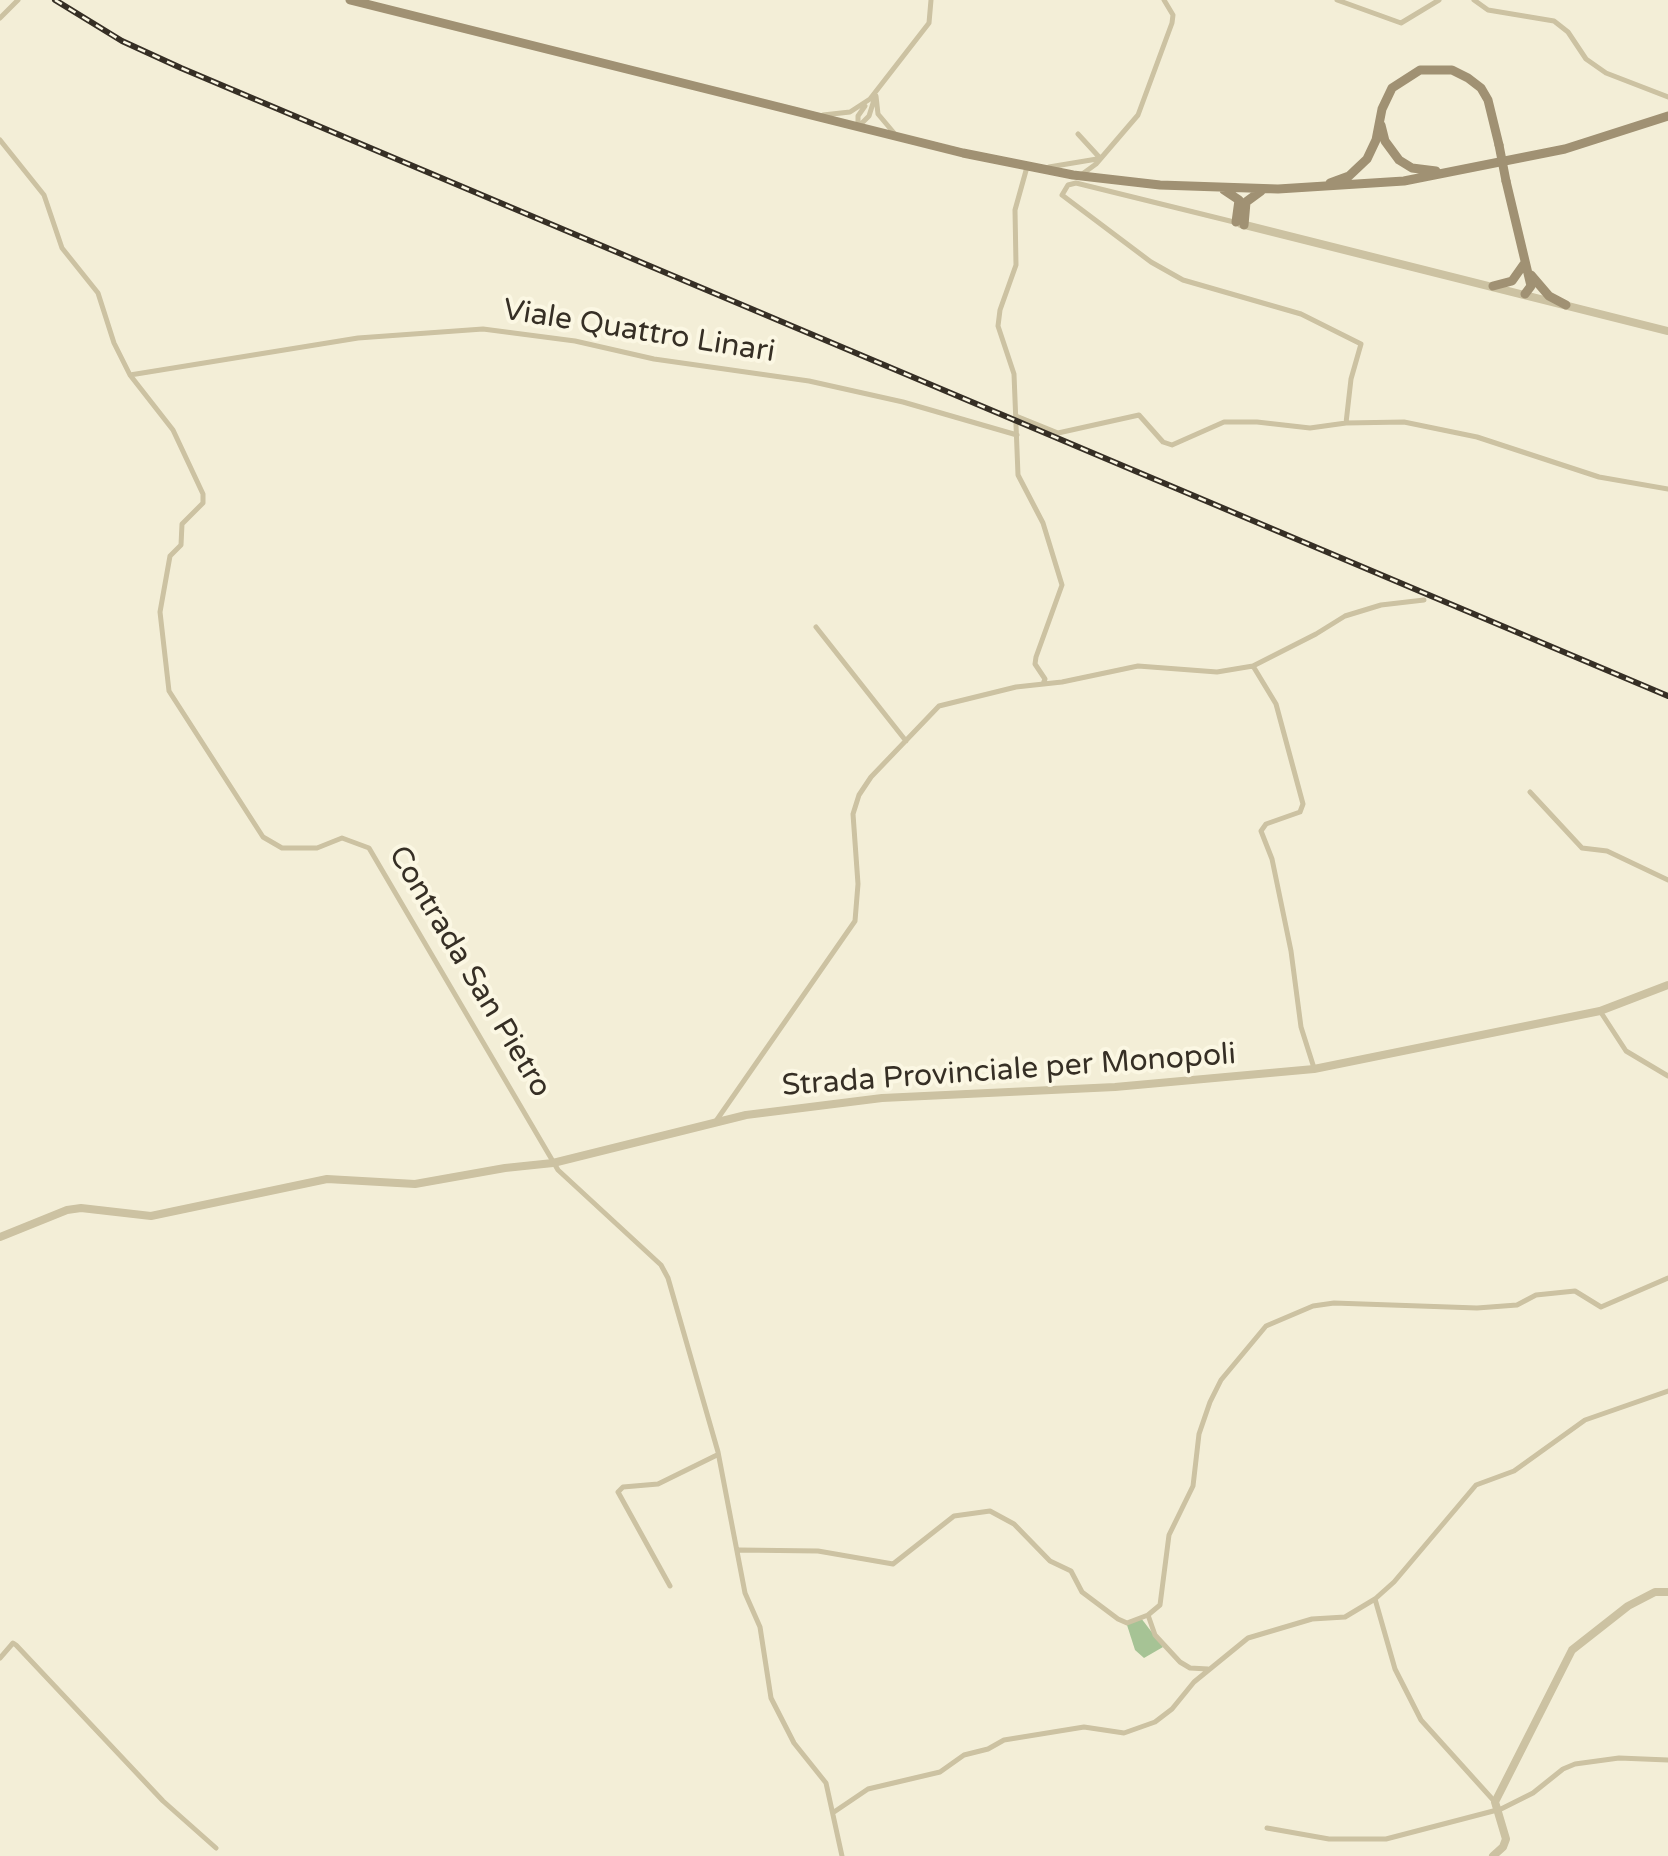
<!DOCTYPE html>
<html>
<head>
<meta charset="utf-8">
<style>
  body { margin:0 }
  canvas { display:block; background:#f3eed7 }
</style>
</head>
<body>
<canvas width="1668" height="1856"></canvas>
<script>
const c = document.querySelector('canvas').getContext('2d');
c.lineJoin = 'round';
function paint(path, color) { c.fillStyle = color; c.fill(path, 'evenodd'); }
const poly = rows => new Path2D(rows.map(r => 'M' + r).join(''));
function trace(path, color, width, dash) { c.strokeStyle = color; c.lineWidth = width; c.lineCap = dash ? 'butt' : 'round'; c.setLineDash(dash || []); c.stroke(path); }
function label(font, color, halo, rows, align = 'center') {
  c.font = font + ' "Varela Round",sans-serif'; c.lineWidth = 8; c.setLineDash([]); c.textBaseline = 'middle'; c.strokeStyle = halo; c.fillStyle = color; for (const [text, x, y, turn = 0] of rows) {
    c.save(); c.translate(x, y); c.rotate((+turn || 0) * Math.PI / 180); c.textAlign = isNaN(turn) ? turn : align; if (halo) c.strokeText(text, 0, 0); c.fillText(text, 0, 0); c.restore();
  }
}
paint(poly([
  [1141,1618,1163,1647,1144,1658,1135,1650,1127,1625]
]), '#a6c395');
trace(poly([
  [1337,0,1401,23,1439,0],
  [1474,0,1488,10,1554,21,1568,32,1586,59,1606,73,1668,97],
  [0,18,18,0],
  [876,96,878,114,894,133],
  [823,115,850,112,870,99,929,23,931,0],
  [860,125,869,116,874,100],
  [858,127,858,116,865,106],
  [1078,134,1100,158],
  [0,140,44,195,62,248,98,293,114,343,130,375,173,430,203,494,203,503,182,524,181,545,170,556,160,612,169,691,263,837,282,848,317,848,342,838,369,848,558,1170,661,1265,668,1278,718,1452,745,1593,760,1627,771,1698,794,1743,826,1783,842,1856],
  [1027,167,1015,210,1016,265,1000,310,998,326,1014,374,1018,475,1043,523,1062,585,1036,657,1035,664,1045,679,1043,684],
  [1049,167,1097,159],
  [1081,175,1096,164,1138,115,1172,23,1173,15,1164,0],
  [1234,222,1076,183,1068,185,1062,195,1151,262,1183,280,1301,314,1361,344,1351,379,1346,423],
  [130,375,358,338,483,329,575,341,654,359,809,381,903,402,1017,435],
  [1016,416,1058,433,1139,415,1163,442,1172,445,1224,422,1257,422,1310,428,1346,423,1404,422,1477,437,1599,477,1668,489],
  [816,627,906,741],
  [1253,666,1276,704,1303,804,1300,812,1266,824,1261,831,1272,859,1291,951,1301,1027,1314,1068],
  [1530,792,1582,848,1607,851,1668,880],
  [1600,1011,1626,1051,1668,1076],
  [716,1121,855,921,858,884,853,814,859,795,871,777,939,706,1016,687,1062,682,1138,666,1217,672,1253,666,1316,634,1345,616,1381,605,1424,600],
  [739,1550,818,1551,893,1564,954,1516,990,1511,1014,1524,1050,1561,1071,1571,1082,1592,1118,1619,1127,1623,1148,1615],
  [670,1586,618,1492,623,1487,658,1484,717,1455],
  [1375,1599,1395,1669,1421,1720,1495,1802],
  [0,1658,13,1643,16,1645,163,1801,216,1848],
  [1208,1669,1190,1668,1180,1662,1155,1635,1148,1615,1160,1605,1169,1535,1193,1486,1199,1434,1210,1402,1221,1380,1266,1326,1313,1306,1334,1303,1477,1308,1517,1305,1536,1295,1575,1291,1601,1307,1668,1278],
  [834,1812,868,1789,940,1772,964,1755,988,1749,1004,1740,1084,1727,1124,1733,1155,1722,1172,1709,1194,1682,1248,1638,1312,1619,1345,1617,1375,1599,1394,1582,1476,1485,1514,1471,1585,1420,1668,1391],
  [1267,1828,1329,1839,1386,1839,1501,1809,1533,1793,1563,1769,1575,1764,1619,1758,1668,1760]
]), '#ccc2a2', 5);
trace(poly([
  [1241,224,1668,331],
  [0,1237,67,1210,81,1208,151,1216,327,1179,415,1184,505,1168,553,1163,746,1115,882,1098,1115,1087,1314,1069,1600,1011,1668,985],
  [1493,1856,1503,1847,1506,1839,1495,1802,1572,1650,1628,1606,1655,1592,1668,1592]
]), '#ccc2a2', 8);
trace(poly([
  [350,0,963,153,1073,175,1160,185,1278,189,1404,181,1565,149,1668,116],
  [1381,125,1385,141,1399,160,1412,168,1436,171],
  [1506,181,1531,286,1525,294],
  [1330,183,1349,176,1367,159,1376,140,1382,109,1392,88,1420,70,1452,70,1468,78,1481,88,1488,100,1499,145],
  [1224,190,1239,200,1236,222],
  [1244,225,1246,202,1261,191],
  [1531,275,1549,296,1566,305],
  [1493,286,1512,281,1524,264]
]), '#a09173', 9);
const rail = poly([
  [55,0,122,41,181,68,1668,696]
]);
trace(rail, '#362f25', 6);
trace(rail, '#fbf7e3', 2.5, [8]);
trace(poly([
  [1499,145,1506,181]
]), '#a09173', 9);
label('30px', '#362f25', '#fbf7e3', [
  ["Viale Quattro Linari",639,332,9],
  ["Contrada San Pietro",469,972,59],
  ["Strada Provinciale per Monopoli",1009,1071,-4]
]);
</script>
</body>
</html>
